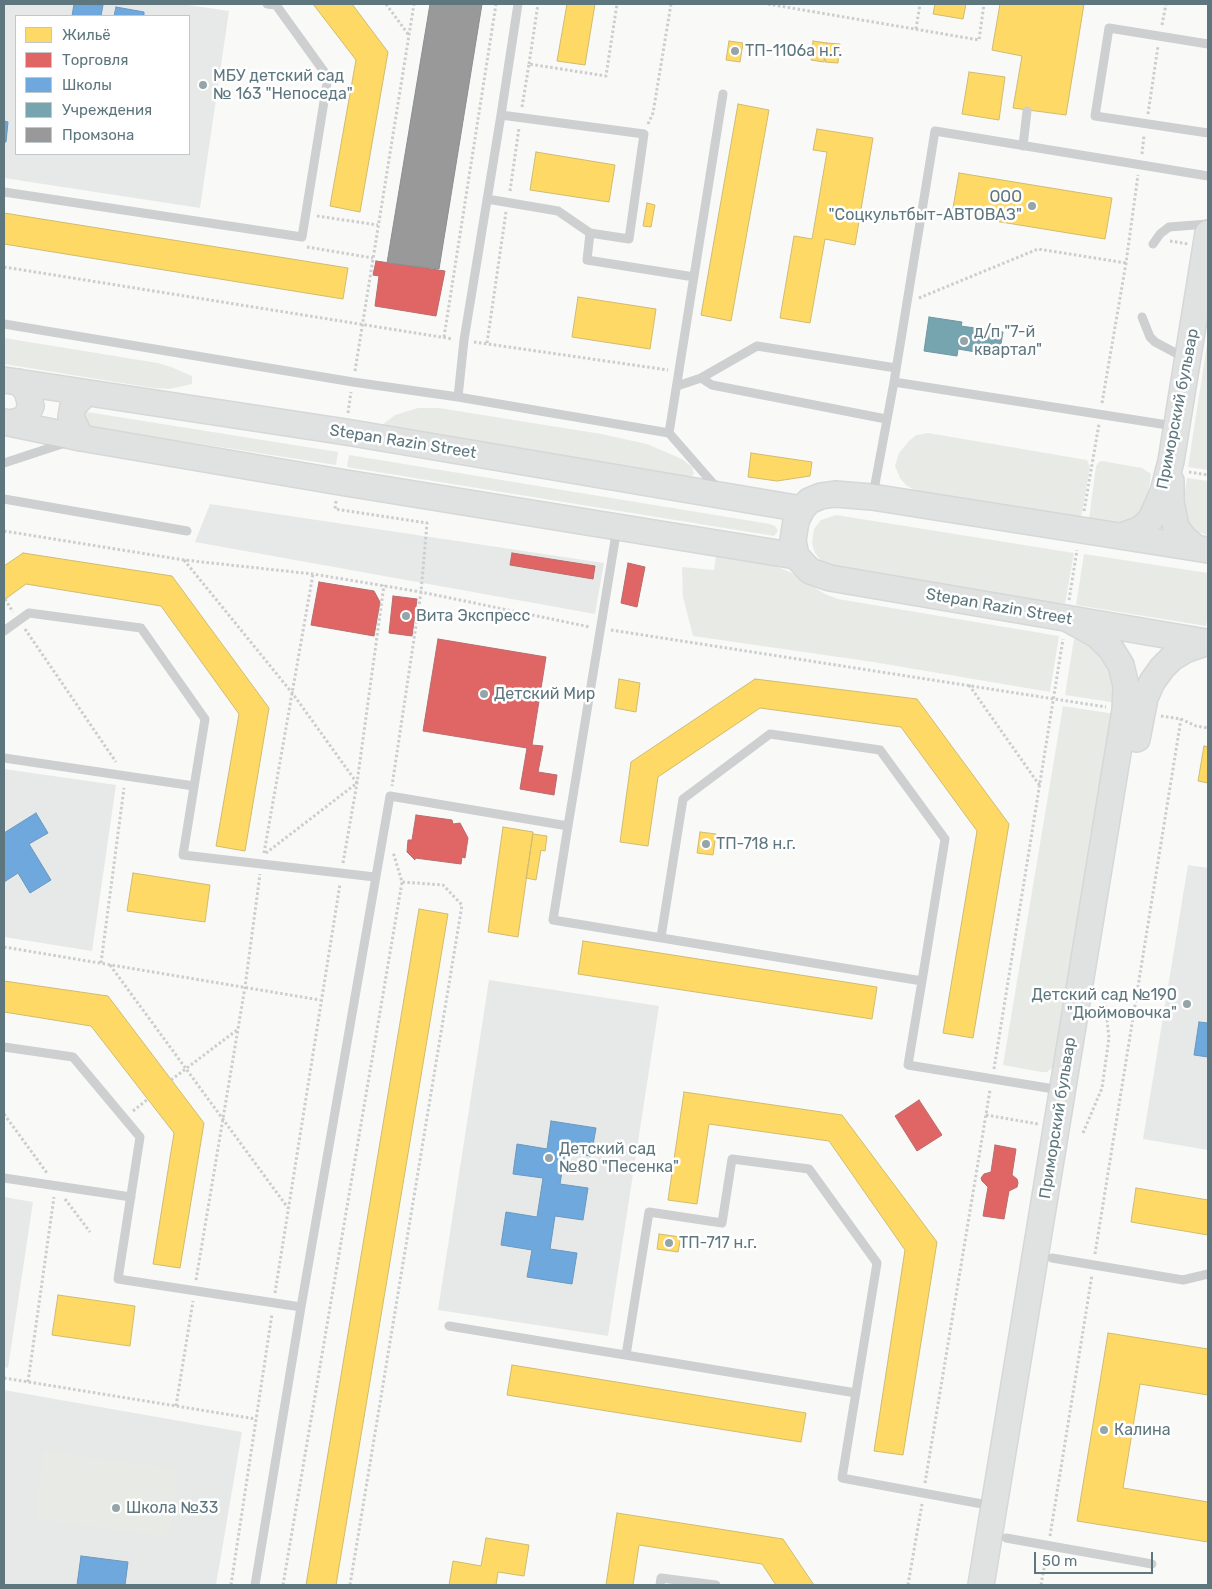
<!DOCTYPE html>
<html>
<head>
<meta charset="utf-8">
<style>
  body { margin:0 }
  #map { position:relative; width:1212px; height:1589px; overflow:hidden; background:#f9f9f8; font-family:Rubik,sans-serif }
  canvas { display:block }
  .frame { position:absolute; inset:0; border:5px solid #5e777f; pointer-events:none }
  .legend { position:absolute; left:15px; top:15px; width:175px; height:140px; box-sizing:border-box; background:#fff; border:1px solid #bfc9cc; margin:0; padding:6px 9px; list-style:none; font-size:15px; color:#5e777f }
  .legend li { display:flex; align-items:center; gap:10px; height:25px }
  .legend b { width:25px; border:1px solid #bfc9cc }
  .scale { position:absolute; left:1034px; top:1552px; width:119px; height:22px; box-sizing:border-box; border:2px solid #5e777f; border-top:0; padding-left:6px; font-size:15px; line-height:18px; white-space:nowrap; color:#5e777f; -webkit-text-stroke:4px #fff; paint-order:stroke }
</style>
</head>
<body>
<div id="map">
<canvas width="1212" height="1589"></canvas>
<div class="frame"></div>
<ul class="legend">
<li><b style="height:14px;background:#ffd966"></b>Жильё</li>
<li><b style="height:14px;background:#e06666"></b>Торговля</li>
<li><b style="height:14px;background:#6fa8dc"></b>Школы</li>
<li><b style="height:14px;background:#76a5af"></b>Учреждения</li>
<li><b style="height:14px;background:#999"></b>Промзона</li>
</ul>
<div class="scale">50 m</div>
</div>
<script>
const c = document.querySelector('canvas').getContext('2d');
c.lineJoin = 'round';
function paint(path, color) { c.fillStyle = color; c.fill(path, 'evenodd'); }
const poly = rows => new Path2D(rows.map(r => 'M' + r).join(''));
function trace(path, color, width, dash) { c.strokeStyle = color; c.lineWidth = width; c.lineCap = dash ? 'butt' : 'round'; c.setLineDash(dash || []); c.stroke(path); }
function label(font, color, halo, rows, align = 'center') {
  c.font = font + ' Rubik,sans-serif'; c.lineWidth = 5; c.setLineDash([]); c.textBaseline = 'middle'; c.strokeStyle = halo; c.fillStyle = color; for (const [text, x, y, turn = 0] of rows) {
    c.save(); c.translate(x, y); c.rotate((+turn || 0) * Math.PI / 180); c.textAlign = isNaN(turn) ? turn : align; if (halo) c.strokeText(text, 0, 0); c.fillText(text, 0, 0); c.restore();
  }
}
paint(poly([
  [4,4,181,4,229,11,200,208,4,178],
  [16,16,189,16,189,154,16,154],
  [210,504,604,563,595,614,195,542],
  [4,769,116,785,92,951,4,937],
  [1188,865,1208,868,1208,1150,1143,1139],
  [489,980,659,1006,608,1336,438,1310],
  [4,1197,33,1202,8,1368,4,1367],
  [4,1390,242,1432,216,1585,4,1585]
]), '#e7e9e8');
paint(poly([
  [4,338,158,363,171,367,192,376,192,384,170,389,153,388,4,364],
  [1208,338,1208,470,1188,467],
  [418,408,439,408,601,434,647,444,682,459,692,467,694,474,690,477,382,425,395,415],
  [87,412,338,452,336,465,85,426,82,413],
  [928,433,1087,460,1090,467,1081,517,916,491,906,485,900,478,895,466,899,453,909,441,916,435],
  [349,455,770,524,775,526,778,531,774,536,768,535,347,467],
  [1102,461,1142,468,1151,474,1147,505,1143,512,1128,524,1089,519,1096,466,1099,462],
  [1187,478,1208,481,1208,535,1193,531,1188,527,1182,512],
  [836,515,1074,553,1065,604,847,571,828,565,822,562,815,553,812,544,813,535,814,529,821,520],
  [1084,554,1208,573,1208,612,1206,626,1076,605],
  [716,555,753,561,775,566,790,572,825,594,838,599,1059,636,1050,692,873,662,693,636,683,597,682,567,714,570],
  [1074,639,1082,640,1108,656,1117,703,1065,695],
  [1063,706,1115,714,1055,1066,1047,1072,1041,1072,1003,1065],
  [44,1451,178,1470,168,1537,35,1518]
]), '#e8ebe5');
const homes = poly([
  [313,4,352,4,388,52,360,212,330,206,356,60,313,4],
  [567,4,595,4,585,65,557,61,567,4],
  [935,4,966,4,963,19,933,14,935,4],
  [1000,4,1084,4,1066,115,1013,108,1022,56,992,50,1000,4],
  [729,41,743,43,740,62,726,60,729,41],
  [813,41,827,43,824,62,811,60,813,41],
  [827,43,840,44,838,63,825,62,827,43],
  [969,72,1005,77,999,120,962,114,969,72],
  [738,104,769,110,731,321,701,315,738,104],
  [817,129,873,138,855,245,825,239,810,323,780,318,794,236,812,239,827,152,813,150,817,129],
  [536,152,615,165,609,202,530,190,536,152],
  [959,173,1112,198,1105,239,952,214,959,173],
  [647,203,655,205,651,227,643,226,647,203],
  [4,213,348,268,343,299,4,244,4,213],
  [578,297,656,309,650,349,572,337,578,297],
  [751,453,812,462,810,476,777,481,748,477,751,453],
  [23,553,172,576,269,708,245,851,216,846,239,714,161,606,26,584,4,600,4,566,23,553],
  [619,679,640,683,636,712,615,708,619,679],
  [755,679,917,699,1009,824,973,1038,943,1033,977,831,901,727,760,708,658,777,648,846,620,842,631,762,755,679],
  [1204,746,1208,747,1208,783,1198,781,1204,746],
  [503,827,533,832,518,937,488,932,503,827],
  [700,832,716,834,713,855,697,853,700,832],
  [533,834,547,836,545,851,541,850,536,880,526,878,533,834],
  [133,873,210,885,205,922,127,911,133,873],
  [419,909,448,914,336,1585,306,1585,419,909],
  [583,941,877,987,872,1019,578,974,583,941],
  [4,981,108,996,204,1123,180,1268,153,1264,174,1133,91,1026,4,1012,4,981],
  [684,1092,842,1115,937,1242,903,1455,874,1451,905,1250,829,1141,709,1124,697,1204,668,1200,684,1092],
  [1136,1188,1208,1200,1208,1235,1131,1222,1136,1188],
  [659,1234,681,1237,678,1252,657,1249,659,1234],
  [58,1295,135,1306,130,1346,52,1335,58,1295],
  [1108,1333,1208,1349,1208,1395,1140,1384,1123,1488,1208,1502,1208,1542,1077,1521,1108,1333],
  [512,1365,806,1413,801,1442,507,1395,512,1365],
  [617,1513,783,1539,814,1585,776,1585,762,1564,639,1545,633,1585,606,1585,617,1513],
  [486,1538,529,1545,524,1576,498,1572,496,1585,449,1585,453,1561,481,1566,486,1538]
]);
paint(homes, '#ffd966');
trace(homes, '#cfbc6e', 1);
const shops = poly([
  [376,261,445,271,436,316,375,306,379,276,373,275,376,261],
  [512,553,595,566,593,579,510,565,512,553],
  [628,563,645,567,637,607,621,603,628,563],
  [319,582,374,591,380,602,374,636,311,625,319,582],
  [393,596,417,599,412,636,389,633,393,596],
  [438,639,546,657,532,745,543,746,538,772,557,775,554,795,520,789,527,748,423,731,438,639],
  [416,815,452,820,453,824,460,823,468,838,465,858,462,857,461,864,415,858,415,860,407,852,408,840,412,840,416,815],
  [919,1100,942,1135,917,1151,895,1116,919,1100],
  [995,1145,1016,1149,1012,1175,1017,1179,1018,1183,1017,1187,1009,1191,1004,1219,983,1216,988,1187,982,1181,981,1178,984,1174,991,1172,995,1145]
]);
paint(shops, '#e06666');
trace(shops, '#b96b6e', 1);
const schools = poly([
  [74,4,103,5,101,16,72,16,74,4],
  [116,7,144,12,144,16,114,16,116,7],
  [4,121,8,122,6,142,4,142,4,121],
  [36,813,48,833,29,844,51,880,30,893,18,873,4,882,4,833,36,813],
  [1199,1022,1208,1023,1208,1057,1194,1055,1199,1022],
  [551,1121,596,1128,591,1156,565,1152,560,1184,588,1188,583,1220,555,1216,550,1249,577,1253,572,1284,527,1277,532,1250,501,1245,506,1212,537,1217,543,1178,513,1174,517,1144,547,1149,551,1121],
  [81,1556,128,1562,125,1585,77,1585,81,1556]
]);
paint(schools, '#6fa8dc');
trace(schools, '#6a99c0', 1);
const public = poly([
  [929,317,962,322,961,326,1003,332,999,356,958,349,957,356,924,351,929,317]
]);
paint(public, '#76a5af');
trace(public, '#6f97a1', 1);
const industry = poly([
  [430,4,482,4,439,269,387,263,430,4]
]);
paint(industry, '#999');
trace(industry, '#878f91', 1);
const secondary = poly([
  [4,380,346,432,802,509],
  [4,422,81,438,340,482,796,556],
  [11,423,25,419,31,406,27,391,19,382],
  [81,438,71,417,73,406,86,393],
  [1171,481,1171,502,1176,527,1184,538,1196,548],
  [1122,536,1141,529,1151,519,1163,492,1171,461,1208,233],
  [1206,642,830,578,810,571,796,556,793,540,796,521,802,509,809,501,821,496,835,494,872,497,1208,550],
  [1137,739,1145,698,1152,682,1162,668,1172,658,1185,650,1208,642],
  [981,1585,1125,710,1126,686,1121,665,1111,649,1097,635,1066,618]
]);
trace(secondary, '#d6d7d8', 28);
trace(poly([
  [386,4,408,34],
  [768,4,979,40,984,4],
  [1162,25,1166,4],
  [916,29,920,4],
  [529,64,538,4],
  [522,107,529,64,606,76,617,4],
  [1148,114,1158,46],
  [648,124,653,113,671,4],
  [1142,154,1144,135],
  [510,191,519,128],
  [317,216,378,225],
  [1170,241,1188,244],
  [307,247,373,258],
  [4,267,453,339],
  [919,298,1038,249,1126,263],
  [444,337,496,4],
  [474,342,668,370],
  [487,343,506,212],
  [355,371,414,4],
  [1102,403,1126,263,1138,175],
  [348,413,351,392],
  [1189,472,1208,475],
  [336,501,335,509,427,523,421,592,392,786],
  [1084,511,1099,424],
  [4,531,184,560,313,574,421,592,590,627],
  [184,560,293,694,357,783,266,853],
  [5,599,13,612],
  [1069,600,1077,550],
  [25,629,116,762],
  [611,630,1106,707],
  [969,685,1040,786],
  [1161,716,1181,719,1196,726,1208,728],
  [264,853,313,574],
  [343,863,357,783,384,585],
  [4,947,320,1000],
  [101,963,124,788],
  [110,965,288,1208],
  [994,1069,1063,639],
  [171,1080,237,1030],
  [133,1111,148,1099],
  [4,1114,47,1173],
  [986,1115,1038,1124],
  [1083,1133,1102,1088,1109,1038,1105,1002],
  [65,1199,90,1232],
  [1095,1254,1181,719],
  [196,1280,245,987,260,874],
  [275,1293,340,884],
  [4,1378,256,1419],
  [28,1382,54,1197],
  [176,1406,193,1301],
  [925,1483,990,1090],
  [1050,1536,1092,1275],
  [231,1585,272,1314],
  [283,1585,402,882,393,852],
  [350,1585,462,905,443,885,402,882],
  [908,1585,922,1504],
  [1041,1585,1046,1557]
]), '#cbcdce', 3, [2.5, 2.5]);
trace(poly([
  [1208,44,1109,28,1095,116,1208,133],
  [501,115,644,134,629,239,590,233],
  [1023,146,1027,111],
  [4,192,302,237,328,77,276,5,267,4],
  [487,199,558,211,590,233,587,260,694,277],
  [1153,244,1160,234,1169,227,1208,224],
  [1142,317,1150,337,1155,342,1185,358],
  [4,324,353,382,458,397,669,433,717,488],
  [701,378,712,385,886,419],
  [894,382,935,131,1208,176],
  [677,386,701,378,757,346,896,368],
  [458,397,464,340,501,115,518,4],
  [669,433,723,94],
  [4,463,68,442],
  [873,495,894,382,1174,426],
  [4,499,187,531],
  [4,631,29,613,141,628,205,719,183,855,375,877],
  [4,758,194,786],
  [568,826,553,920,922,981,908,1065,1060,1090],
  [661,937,683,799,770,734,880,750,945,839,922,981],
  [4,1047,73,1057,140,1137,118,1279,301,1307],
  [4,1178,131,1197],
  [1052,1258,1183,1280,1208,1274],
  [449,1326,856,1393],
  [626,1355,649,1212,722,1223,732,1159,809,1169,877,1263,842,1478,993,1506],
  [1006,1538,1152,1564],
  [255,1585,301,1307,390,796,568,826,617,528],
  [660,1585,661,1578,716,1585]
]), '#cdcfd0', 9);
trace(secondary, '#e0e2e2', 25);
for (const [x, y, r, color] of [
  [735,51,5,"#94a4a9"],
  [203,85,5,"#94a4a9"],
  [1032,206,5,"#94a4a9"],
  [964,341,5,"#94a4a9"],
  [406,616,5,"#94a4a9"],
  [484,694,5,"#94a4a9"],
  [706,844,5,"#94a4a9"],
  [1187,1004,5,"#94a4a9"],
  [549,1158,5,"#94a4a9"],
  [669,1243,5,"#94a4a9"],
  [1104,1430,5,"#94a4a9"],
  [116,1508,5,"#94a4a9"]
]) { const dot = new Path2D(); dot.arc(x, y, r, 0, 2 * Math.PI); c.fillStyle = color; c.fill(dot); trace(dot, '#fff', 2); }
label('16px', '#5e777f', '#fff', [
  ["ТП-1106а н.г.",745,51],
  ["МБУ детский сад",213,76],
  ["№ 163 \"Непоседа\"",213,94],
  ["ООО",1022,197,"right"],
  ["\"Соцкультбыт-АВТОВАЗ\"",1022,215,"right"],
  ["д/п \"7-й",974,332],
  ["квартал\"",974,350],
  ["Вита Экспресс",416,616],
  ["Детский Мир",494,694],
  ["ТП-718 н.г.",716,844],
  ["Детский сад №190",1177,995,"right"],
  ["\"Дюймовочка\"",1177,1013,"right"],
  ["Детский сад",559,1149],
  ["№80 \"Песенка\"",559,1167],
  ["ТП-717 н.г.",679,1243],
  ["Калина",1114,1430],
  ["Школа №33",126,1508]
], 'left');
label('16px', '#5e777f', '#fff', [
  ["Приморский бульвар",1178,409,-79],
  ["Stepan Razin Street",403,442,9],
  ["Stepan Razin Street",999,607,10],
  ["Приморский бульвар",1058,1118,-81]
]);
</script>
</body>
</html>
